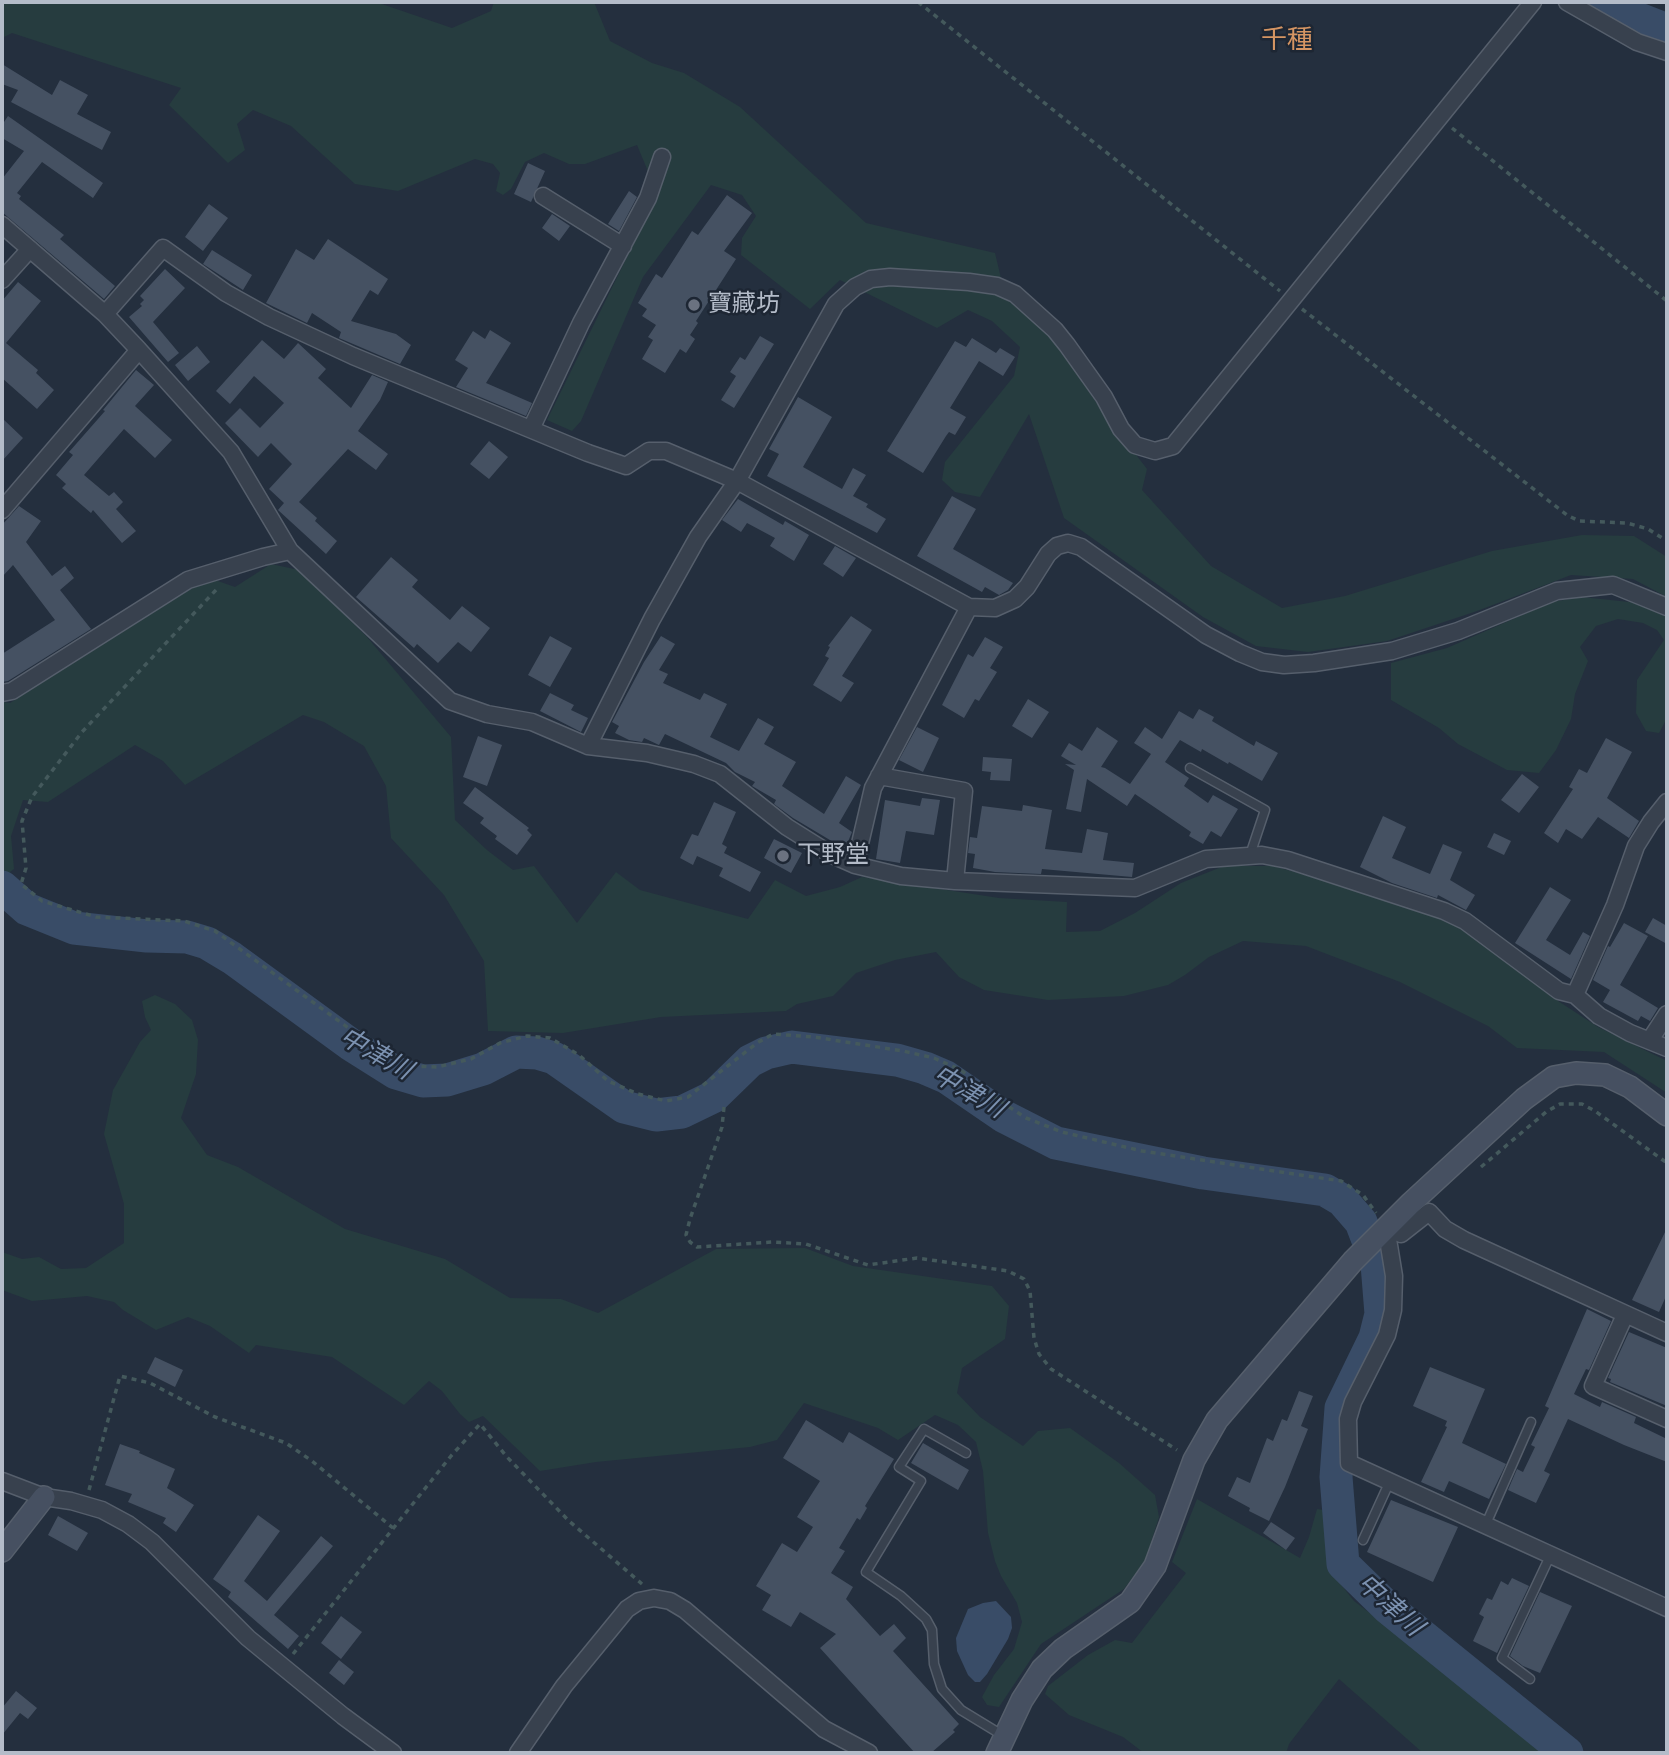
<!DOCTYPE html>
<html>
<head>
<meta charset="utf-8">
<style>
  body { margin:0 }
  #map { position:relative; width:1669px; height:1755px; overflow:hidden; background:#242f3e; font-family:Poppins,sans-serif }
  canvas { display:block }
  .frame { position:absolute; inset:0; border:4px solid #b4bcc9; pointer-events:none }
</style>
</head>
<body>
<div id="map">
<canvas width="1669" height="1755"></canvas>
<div class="frame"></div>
</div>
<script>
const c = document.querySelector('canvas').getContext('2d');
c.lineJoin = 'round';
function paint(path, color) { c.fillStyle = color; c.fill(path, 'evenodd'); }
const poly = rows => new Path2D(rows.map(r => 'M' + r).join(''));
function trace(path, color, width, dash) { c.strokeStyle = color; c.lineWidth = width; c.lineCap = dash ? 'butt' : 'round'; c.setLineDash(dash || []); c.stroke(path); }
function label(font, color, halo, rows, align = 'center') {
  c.font = font + ' Poppins,"Noto Sans JP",sans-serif'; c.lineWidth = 5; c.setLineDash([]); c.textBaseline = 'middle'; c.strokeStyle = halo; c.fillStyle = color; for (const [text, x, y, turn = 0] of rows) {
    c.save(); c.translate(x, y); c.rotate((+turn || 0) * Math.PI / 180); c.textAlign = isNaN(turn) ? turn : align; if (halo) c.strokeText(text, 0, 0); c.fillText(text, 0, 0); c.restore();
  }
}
paint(poly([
  [2,2,376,2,452,28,491,11,494,2,594,2,610,41,652,63,684,73,740,107,866,223,995,253,1006,299,1050,333,1100,408,1147,469,1142,490,1211,566,1282,608,1345,596,1492,551,1582,535,1634,536,1667,557,1667,597,1633,579,1571,575,1477,611,1387,641,1308,652,1256,646,1203,617,1064,518,1029,414,980,497,955,492,942,480,945,462,1014,376,1020,347,992,321,968,310,937,328,840,280,810,309,741,255,742,238,756,216,742,195,711,185,643,277,581,421,572,431,547,420,653,204,647,169,637,145,585,164,569,164,544,153,525,162,511,189,503,195,496,191,500,173,493,164,475,159,398,191,355,184,291,126,253,110,237,124,245,150,228,163,169,105,181,88,12,33,2,38],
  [271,564,299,570,367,637,451,737,455,820,487,850,513,870,534,866,577,923,616,872,640,890,748,919,775,880,806,896,840,887,862,877,999,898,1067,902,1066,932,1100,931,1135,913,1181,883,1224,866,1273,866,1381,896,1450,922,1491,949,1552,997,1598,1027,1667,1061,1667,1093,1604,1052,1517,1048,1488,1026,1400,982,1306,946,1243,941,1209,957,1185,975,1168,985,1124,996,1048,1000,984,990,959,977,936,952,895,960,856,973,833,996,797,1004,786,1011,661,1017,563,1033,488,1031,484,961,444,895,391,838,386,786,364,746,324,722,303,715,185,785,163,761,135,745,48,802,23,800,11,836,14,869,6,875,2,874,2,702,10,703,194,587,215,580,235,587],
  [1582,597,1639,603,1667,617,1667,718,1659,733,1646,731,1636,713,1637,680,1664,640,1657,630,1643,623,1618,619,1596,626,1580,647,1588,661,1575,694,1571,719,1556,750,1539,773,1507,770,1458,744,1439,728,1391,700,1391,663,1447,648,1552,602],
  [155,995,175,1004,192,1020,198,1040,196,1074,181,1118,207,1155,238,1167,345,1229,445,1259,510,1298,561,1299,598,1313,716,1249,805,1248,853,1266,992,1286,1009,1306,1005,1339,962,1368,957,1393,980,1417,1023,1446,1038,1431,1070,1428,1119,1463,1155,1495,1159,1517,1145,1561,1124,1589,1041,1644,999,1707,987,1705,982,1697,994,1675,1014,1649,1022,1622,1017,1603,1001,1576,995,1561,988,1533,983,1471,976,1442,958,1425,935,1415,898,1440,878,1428,804,1403,777,1440,750,1447,596,1462,540,1471,483,1416,469,1422,460,1414,442,1391,429,1381,404,1405,332,1357,256,1345,249,1353,210,1326,188,1317,156,1330,123,1310,114,1302,87,1296,32,1301,2,1290,2,1252,22,1259,39,1257,61,1269,86,1268,124,1243,124,1204,104,1134,113,1090,140,1042,151,1030,145,1017,142,1001],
  [1197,1499,1300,1558,1309,1537,1317,1509,1330,1511,1331,1572,1354,1601,1482,1699,1544,1753,1423,1753,1339,1679,1289,1744,1286,1753,1144,1753,1123,1737,1069,1715,1045,1694,1048,1686,1088,1655,1115,1640,1132,1643,1186,1573,1172,1562]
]), '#263c3f');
paint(poly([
  [996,1601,1011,1617,1012,1628,1008,1639,987,1674,980,1682,975,1682,968,1675,957,1651,956,1638,968,1609,983,1603]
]), '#394c67');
trace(poly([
  [1603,2,1611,8,1667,30],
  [2,887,27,909,74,928,147,936,187,937,207,943,232,958,350,1044,396,1073,423,1081,447,1080,483,1069,516,1052,537,1053,554,1058,624,1107,656,1115,682,1112,713,1097,750,1061,766,1053,792,1047,897,1060,925,1068,946,1077,1003,1116,1056,1143,1203,1173,1325,1190,1342,1200,1361,1222,1377,1264,1381,1314,1375,1338,1341,1408,1336,1477,1343,1564,1388,1608,1567,1753]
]), '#394c67', 33);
paint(poly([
  [2,64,52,95,60,80,88,95,77,114,111,132,102,150,11,102,18,90,2,84],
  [8,116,103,183,93,198,42,162,17,193,21,196,19,199,64,235,60,239,115,286,104,299,2,212,2,179,24,151,2,138,2,125],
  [528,163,545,171,531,202,514,194],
  [629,191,637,197,619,231,608,224],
  [727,195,752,213,724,251,736,259,696,321,698,323,690,335,695,339,686,353,680,349,665,373,642,359,653,340,648,337,656,325,642,316,647,309,638,303,656,274,662,278,692,231,698,235],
  [209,204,228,218,203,251,185,237],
  [552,214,570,226,559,241,542,228],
  [328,239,388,279,378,295,370,290,351,321,396,334,411,345,400,364,339,338,341,332,312,313,307,323,266,303,296,249,314,260],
  [212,250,252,275,243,290,203,264],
  [165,269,185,288,153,322,179,353,168,362,129,317,142,306,140,304,144,300,140,296],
  [18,282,41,301,6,343,38,370,36,373,54,390,37,409,2,378,2,301],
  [490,330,511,343,486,383,532,403,526,416,456,387,468,368,455,360,473,331,485,339],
  [760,336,774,344,734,408,721,400,736,376,730,372,740,357,745,360],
  [972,338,996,353,1000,348,1015,357,1003,376,979,361,950,408,966,417,955,435,949,432,946,436,923,473,887,451,955,341,966,347],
  [262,340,284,359,298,343,326,369,318,378,351,408,372,375,388,382,380,400,358,431,388,454,376,470,348,449,299,502,317,518,315,521,337,541,326,554,278,510,284,503,269,489,292,464,271,443,258,457,225,423,240,408,260,428,284,403,254,376,230,404,216,391],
  [197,346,210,362,188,381,175,365],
  [136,370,154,385,135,406,172,440,155,458,124,429,84,475,109,496,114,492,123,502,116,509,136,531,122,543,93,510,91,513,62,488,66,484,56,475,73,455,69,452,105,411,103,410],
  [798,397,832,417,803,467,842,489,853,468,866,475,853,496,868,504,866,507,886,519,877,533,767,476,779,454,769,449],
  [2,418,23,438,2,461],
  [489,441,508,457,489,479,470,464],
  [952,496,976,509,953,549,1013,583,1008,590,999,595,985,587,982,592,917,556],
  [738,499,783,525,785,521,809,535,794,561,770,546,775,538,747,523,741,532,722,520],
  [19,506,41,521,26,542,52,576,65,566,74,578,60,590,91,629,8,681,2,682,2,654,55,620,13,565,2,577,2,525],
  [835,546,856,558,843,577,823,564],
  [391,557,418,580,412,587,450,620,462,606,490,628,471,652,458,642,438,663,417,644,414,648,356,597],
  [851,616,872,630,842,676,854,683,841,702,813,685,829,658,825,656,830,647,828,646],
  [550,636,572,648,550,687,528,675],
  [661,636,675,644,659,670,668,674,663,683,700,700,704,693,727,704,710,737,739,751,758,718,774,727,764,744,796,762,782,786,824,814,846,776,861,785,839,823,852,832,845,849,793,818,774,804,776,800,752,786,755,782,735,772,726,763,665,734,659,745,644,738,642,742,629,740,615,733,619,726,612,722,644,662],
  [985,637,1003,647,990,668,997,672,979,701,975,699,964,718,942,705,968,654,973,657],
  [550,693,574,705,571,710,588,718,581,732,540,711],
  [1028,699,1049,712,1032,738,1012,726],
  [1199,709,1214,717,1212,721,1254,746,1256,741,1278,753,1262,781,1229,762,1228,764,1202,749,1201,752,1180,740,1165,762,1189,778,1184,786,1208,803,1213,795,1238,809,1221,837,1211,831,1203,844,1189,836,1191,832,1135,794,1127,806,1087,779,1081,812,1066,809,1074,770,1065,764,1076,765,1061,756,1069,743,1082,751,1097,727,1118,741,1101,767,1105,768,1130,784,1151,754,1134,743,1145,727,1162,739,1179,711,1193,719],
  [917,727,939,738,923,772,899,760],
  [478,736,502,745,487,786,463,777],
  [1606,738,1632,752,1607,798,1639,821,1629,838,1598,817,1582,839,1566,829,1558,843,1544,833,1573,789,1569,787,1579,769,1587,773],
  [983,757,1012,759,1010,781,990,780,991,772,982,771],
  [1522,774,1539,787,1519,813,1501,800],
  [475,787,529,828,527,830,532,835,517,855,495,839,497,836,480,823,484,818,463,803],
  [922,798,940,800,934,835,906,831,900,863,876,859,885,800,920,806],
  [714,802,736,812,722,844,727,847,724,853,761,872,750,892,719,876,723,868,697,856,693,865,680,858,692,834,698,836],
  [1023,805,1052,810,1045,849,1082,853,1087,829,1108,833,1103,860,1134,863,1132,877,1042,869,1041,874,995,872,973,868,975,854,968,853,970,837,977,838,982,806,1022,811],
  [1383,816,1406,827,1392,858,1430,874,1443,844,1462,852,1450,880,1475,895,1466,910,1438,895,1437,898,1392,883,1360,867],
  [1494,833,1511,841,1504,855,1487,847],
  [774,839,802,853,791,873,764,858],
  [1550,887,1571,900,1546,940,1570,955,1583,932,1590,936,1571,979,1515,943],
  [1653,918,1667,926,1667,944,1645,932],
  [1624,923,1648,936,1620,985,1658,1008,1650,1021,1641,1016,1638,1021,1603,1002,1610,990,1593,980,1608,946,1610,947],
  [1667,1228,1667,1294,1659,1312,1632,1300],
  [1587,1309,1611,1321,1589,1370,1586,1369,1574,1394,1600,1407,1602,1402,1636,1417,1634,1423,1667,1439,1667,1462,1624,1445,1568,1419,1544,1471,1550,1474,1536,1503,1508,1490,1517,1469,1523,1472,1535,1447,1531,1445,1549,1408,1545,1406],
  [1629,1332,1667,1348,1667,1406,1610,1382,1611,1379,1608,1378],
  [155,1357,183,1370,175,1387,147,1373],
  [1430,1367,1485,1389,1462,1443,1506,1464,1489,1499,1449,1481,1444,1492,1421,1482,1447,1427,1445,1426,1447,1421,1413,1406],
  [1299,1391,1313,1396,1301,1426,1308,1429,1285,1487,1269,1521,1249,1511,1250,1508,1228,1496,1237,1477,1250,1483,1267,1438,1273,1441,1282,1419,1287,1421],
  [806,1420,843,1443,849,1432,894,1459,865,1506,867,1508,860,1520,857,1518,839,1548,845,1551,831,1573,853,1587,846,1599,880,1636,894,1624,906,1638,893,1651,959,1724,953,1730,955,1732,931,1753,915,1753,820,1648,836,1634,800,1612,791,1627,762,1610,771,1595,756,1586,782,1543,797,1552,813,1527,797,1517,820,1481,783,1458],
  [923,1443,969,1470,958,1490,911,1463],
  [120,1444,140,1451,139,1453,175,1469,167,1488,194,1505,176,1532,163,1523,166,1518,128,1502,132,1494,105,1485],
  [1391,1500,1458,1527,1433,1582,1367,1552],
  [258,1515,280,1531,244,1581,267,1601,321,1536,333,1546,274,1615,299,1636,288,1649,228,1597,231,1592,213,1579],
  [58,1516,88,1533,77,1551,48,1535],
  [1271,1522,1295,1538,1286,1550,1263,1533],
  [1512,1578,1529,1586,1497,1653,1473,1641,1484,1617,1479,1614,1487,1598,1492,1600,1501,1581,1508,1585],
  [1540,1592,1572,1606,1540,1673,1523,1666,1510,1656],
  [341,1616,362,1632,341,1659,321,1643],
  [339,1660,354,1672,344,1685,329,1673],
  [16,1691,37,1708,28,1719,20,1713,2,1735,2,1708]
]), '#455162');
const lane = poly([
  [1190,768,1265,810,1250,855],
  [966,1453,924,1429,899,1467,921,1481,866,1572,901,1596,926,1619,932,1630,934,1664,942,1689,961,1710,1002,1735],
  [1486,1524,1531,1422],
  [1363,1540,1390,1481],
  [1530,1679,1502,1658,1551,1554]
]);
const street = poly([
  [1567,2,1637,42,1667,52],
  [543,196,623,246],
  [2,225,105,314,139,350,231,452,290,551,450,701,487,714,532,722,588,746,647,753,694,764,720,774,787,827,830,854,855,865,901,876,955,881,1135,888,1206,859,1262,855,1288,860,1444,911,1465,921,1559,991,1575,995,1599,1016,1630,1033,1667,1048],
  [2,280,30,249],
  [105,314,163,248,226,293,269,317,353,356,588,453,626,466,649,451,666,451,737,481,969,607],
  [531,429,581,323,648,198,662,157],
  [2,510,139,350],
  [2,693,12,691,188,580,263,557,290,551],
  [588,746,652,619,698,537,737,481,836,304,855,287,871,279,890,277,969,282,997,286,1015,294,1055,330,1067,345,1104,397,1121,429,1135,445,1155,451,1173,446,1533,2],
  [879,776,964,791,955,881],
  [855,865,873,788,969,607,995,608,1015,599,1027,587,1048,554,1057,546,1068,543,1081,547,1206,635,1240,653,1262,662,1284,665,1314,663,1392,651,1458,631,1557,591,1613,585,1667,607],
  [1575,995,1615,905,1636,846,1651,822,1667,802],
  [1650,1040,1667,1014],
  [1386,1227,1394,1276,1393,1310,1387,1335,1353,1402,1348,1419,1349,1463,1667,1608],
  [1386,1227,1401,1234,1429,1212,1445,1229,1464,1240,1667,1333],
  [1625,1315,1593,1386,1667,1419],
  [2,1481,44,1497,71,1501,102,1510,128,1524,152,1542,248,1638,343,1716,393,1753],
  [518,1753,564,1686,627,1609,639,1601,654,1598,670,1601,685,1610,824,1729,869,1753]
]);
const secondary = poly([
  [2,1551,44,1497],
  [997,1753,1022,1700,1042,1669,1063,1649,1130,1602,1155,1566,1194,1460,1217,1420,1353,1261,1411,1203,1524,1099,1554,1077,1576,1073,1605,1075,1630,1087,1667,1115]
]);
trace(lane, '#565f6c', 11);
trace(street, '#565f6c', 19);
trace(secondary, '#565f6c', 24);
trace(poly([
  [918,2,1280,291],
  [1452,128,1667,301],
  [1302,309,1567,515,1579,521,1627,523,1648,529,1667,541],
  [216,590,82,732,32,797,22,821,26,868,21,884,42,901,96,917,184,921,215,931,354,1032,410,1066,437,1067,471,1059,500,1043,527,1036,550,1038,579,1055,608,1081,638,1094,666,1101,688,1097,757,1043,773,1034,814,1037,903,1051,934,1058,961,1070,1000,1101,1026,1118,1062,1132,1142,1151,1341,1181,1363,1195,1376,1213],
  [724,1107,722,1127,690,1219,686,1235,690,1242,697,1247,772,1242,806,1244,868,1265,917,1258,1008,1271,1024,1279,1030,1291,1034,1338,1039,1354,1051,1369,1177,1450],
  [1481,1167,1546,1112,1560,1104,1582,1104,1595,1111,1667,1163],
  [89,1490,120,1376,150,1383,215,1417,286,1443,312,1461,393,1528],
  [293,1654,451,1456,480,1424,507,1457,569,1521,642,1584]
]), '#44595c', 3.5, [5, 5]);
trace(lane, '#38414e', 8);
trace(street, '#38414e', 16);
trace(secondary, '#465061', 21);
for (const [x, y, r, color] of [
  [694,305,7,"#6b7280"],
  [783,856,7,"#6b7280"]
]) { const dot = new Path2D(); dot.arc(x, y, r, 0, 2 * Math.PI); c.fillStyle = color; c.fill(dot); trace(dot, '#1d2633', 2.5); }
label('24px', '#b4bcc9', '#1d2633', [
  ["寶藏坊",708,305],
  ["下野堂",797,856]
], 'left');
label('26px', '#d59563', '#1d2633', [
  ["千種",1287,41]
]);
label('italic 26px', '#7c92b1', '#1d2633', [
  ["中津川",375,1055,29],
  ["中津川",968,1093,30],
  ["中津川",1389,1606,42]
]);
</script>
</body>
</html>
